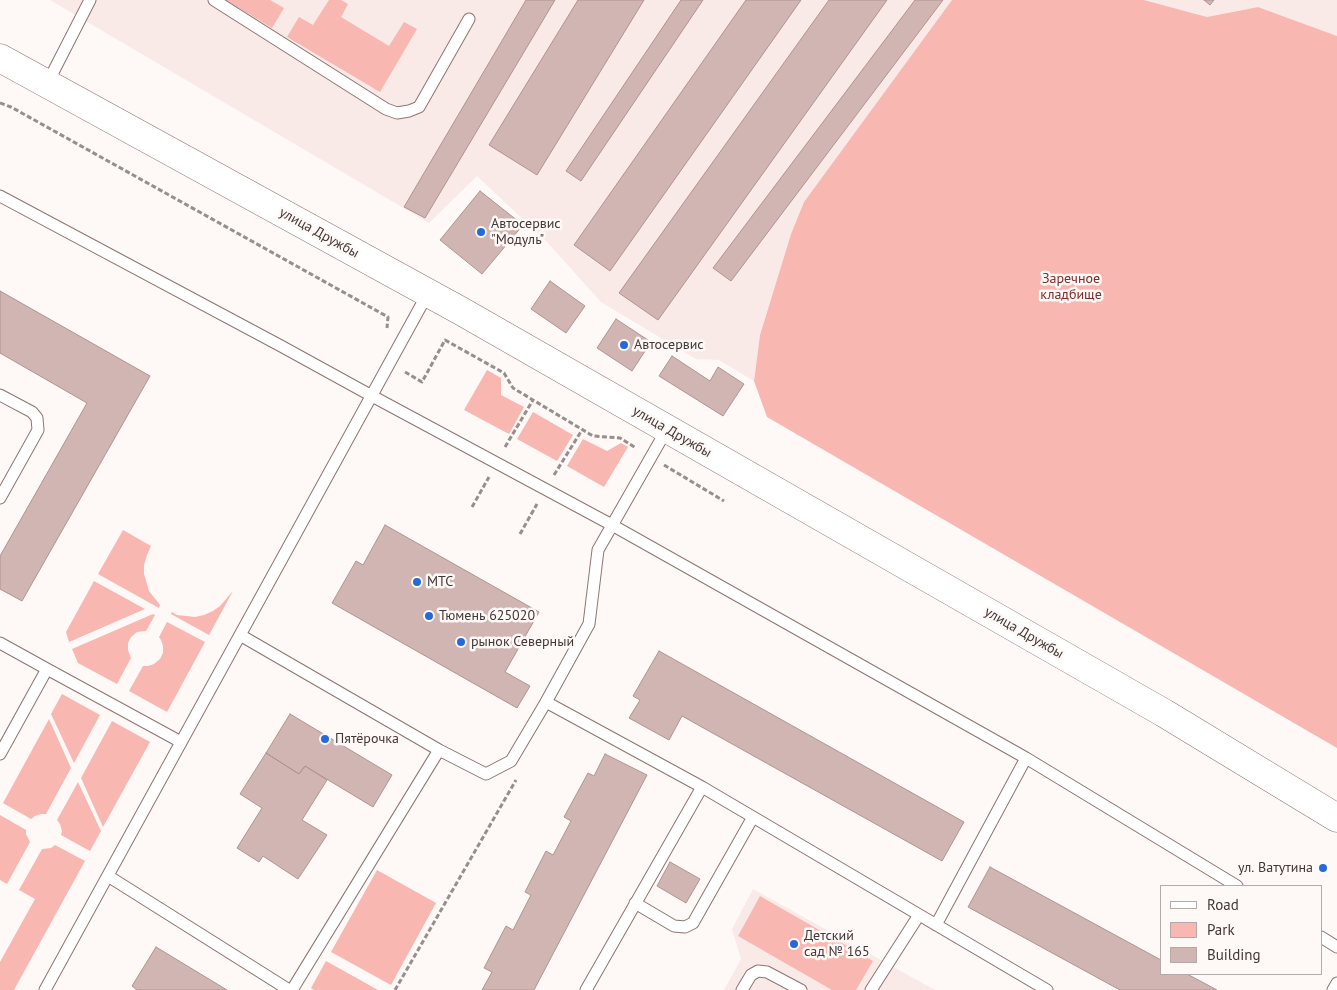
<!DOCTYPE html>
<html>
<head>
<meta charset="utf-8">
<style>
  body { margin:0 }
  #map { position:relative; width:1337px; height:990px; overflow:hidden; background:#fef8f7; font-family:"PT Sans",sans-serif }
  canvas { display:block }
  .legend { position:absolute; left:1160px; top:885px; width:162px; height:90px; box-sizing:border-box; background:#fef8f7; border:1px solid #b3abaa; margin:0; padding:6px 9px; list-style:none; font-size:15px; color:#423736 }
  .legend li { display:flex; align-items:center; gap:10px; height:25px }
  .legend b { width:25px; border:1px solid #b3abaa }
</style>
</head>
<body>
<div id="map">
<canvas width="1337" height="990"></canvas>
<ul class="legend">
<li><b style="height:6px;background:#fff"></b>Road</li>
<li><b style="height:14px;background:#f8b7b1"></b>Park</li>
<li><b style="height:14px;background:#d1b5b2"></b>Building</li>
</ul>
</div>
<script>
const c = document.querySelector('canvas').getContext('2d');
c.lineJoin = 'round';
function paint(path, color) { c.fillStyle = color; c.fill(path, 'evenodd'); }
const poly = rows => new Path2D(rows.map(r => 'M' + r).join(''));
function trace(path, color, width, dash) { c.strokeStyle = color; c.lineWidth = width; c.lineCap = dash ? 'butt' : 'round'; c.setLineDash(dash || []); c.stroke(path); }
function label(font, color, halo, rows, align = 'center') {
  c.font = font + ' "PT Sans",sans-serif'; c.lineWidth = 5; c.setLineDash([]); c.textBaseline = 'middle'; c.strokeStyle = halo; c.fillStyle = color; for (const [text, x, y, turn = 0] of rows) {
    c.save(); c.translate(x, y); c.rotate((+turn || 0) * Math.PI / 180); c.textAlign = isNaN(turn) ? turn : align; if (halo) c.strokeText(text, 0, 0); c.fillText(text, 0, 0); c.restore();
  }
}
paint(poly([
  [50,0,952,0,804,202,791,234,760,335,754,381,719,360,696,359,601,302,547,242,477,176,429,223],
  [1144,0,1337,0,1337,36,1258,7,1207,17],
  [753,889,935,990,724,990,741,959,732,929]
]), '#f9eae8');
paint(poly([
  [226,0,270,0,284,8,272,28],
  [329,0,341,0,348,4,341,17,389,46,404,22,417,29,380,92,287,37,299,17,313,25],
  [952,0,1144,0,1207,17,1258,7,1337,36,1337,748,767,417,754,381,760,335,791,234,804,202],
  [487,370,501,378,501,395,524,407,509,434,464,410],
  [533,412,573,435,557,461,517,439],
  [583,439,607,451,621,443,628,447,604,487,567,466],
  [123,530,151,546,147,555,144,565,144,574,149,591,160,605,159,608,98,574],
  [94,581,145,609,69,642,66,632],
  [233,591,209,635,171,614,172,612,177,615,195,617,204,615,213,611,220,606],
  [153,614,155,615,146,631,137,632,131,637,128,643,128,650,131,658,117,684,78,663,72,649],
  [167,622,205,642,167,712,129,691,143,666,148,666,154,664,160,659,163,653,163,646,161,640,159,637],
  [62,694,100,715,74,763,51,714],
  [49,719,71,768,46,814,41,814,35,816,31,819,3,803],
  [112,721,150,742,103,827,81,778],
  [78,782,101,831,90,851,61,835,62,831,60,824,57,820],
  [0,815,26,830,26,834,30,842,7,884,0,880],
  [55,845,85,861,14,990,0,990,0,962,35,899,19,890,42,849,51,848],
  [377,870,436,903,391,985,331,952],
  [760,896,873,961,856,990,832,990,738,936],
  [326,961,378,990,314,990,311,988]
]), '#f8b7b1');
const building = poly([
  [526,0,555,0,425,218,404,207,526,0],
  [578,0,644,0,537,175,489,145,578,0],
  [681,0,703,0,581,181,566,171,681,0],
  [746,0,801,0,610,271,574,245,746,0],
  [829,0,887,0,658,320,619,293,829,0],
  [915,0,943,0,731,281,713,268,915,0],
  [1204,0,1214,0,1210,5,1204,0],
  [480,191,523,225,482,274,440,240,480,191],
  [550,281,585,306,566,333,531,309,550,281],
  [0,291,150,376,22,601,0,589,0,556,87,403,0,353,0,291],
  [616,319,651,342,632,371,597,348,616,319],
  [672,356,710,381,718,367,744,384,723,416,659,376,672,356],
  [385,525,539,612,505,672,530,686,517,708,332,603,356,561,363,565,385,525],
  [659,651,964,822,942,861,682,716,669,740,629,718,640,700,633,696,659,651],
  [290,714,392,775,373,807,305,766,299,774,266,753,290,714],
  [266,753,299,774,305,766,327,780,302,820,327,835,298,879,263,856,259,862,237,848,262,808,240,794,266,753],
  [605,754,647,775,534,990,482,990,492,972,484,968,506,926,513,930,531,895,525,892,546,851,553,855,571,821,564,817,588,773,594,776,605,754],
  [670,862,700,879,686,903,657,886,670,862],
  [990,867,1161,960,1161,974,1187,974,1217,990,1120,990,968,907,990,867],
  [156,947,227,990,137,990,132,986,156,947]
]);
paint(building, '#d1b5b2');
trace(building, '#af9491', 1);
const service = poly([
  [214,0,386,109,397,113,409,111,419,107,469,19],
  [47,84,90,0],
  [0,196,281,346,372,396,612,525,1026,758,1237,886],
  [0,395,32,412,37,418,38,430,0,498],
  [240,635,428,293],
  [0,643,47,669],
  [546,702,702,787,1047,990],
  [0,754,47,669,181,742],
  [108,876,289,990],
  [635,903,674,926,685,927,693,923,753,817],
  [936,925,1026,758],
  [1321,937,1337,947],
  [45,990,240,635,439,750,486,774,511,761,546,702,589,624,598,550,667,429],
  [292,990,439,750],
  [586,990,702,787],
  [742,990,751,975,758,971,767,972,801,990],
  [871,990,919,915],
  [1333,990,1337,983]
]);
const primary = poly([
  [0,58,461,311,1164,713,1337,818]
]);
trace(service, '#8d7471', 13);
trace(primary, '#8d7471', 29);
trace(poly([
  [0,103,11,107,388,317,387,328],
  [405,372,422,382,445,340,504,373,513,388,593,436,620,438,636,448],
  [505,447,533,400],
  [664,465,724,501],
  [554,475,582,430],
  [472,507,489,477],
  [520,534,537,504],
  [395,990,516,780]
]), '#978e8d', 3, [5, 2.5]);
trace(service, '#fff', 11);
trace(primary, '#fff', 28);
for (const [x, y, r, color] of [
  [481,232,5,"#256ad6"],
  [624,345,5,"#256ad6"],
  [417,582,5,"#256ad6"],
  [429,616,5,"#256ad6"],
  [461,642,5,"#256ad6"],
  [325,739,5,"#256ad6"],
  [1323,868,5,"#256ad6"],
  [794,944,5,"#256ad6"]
]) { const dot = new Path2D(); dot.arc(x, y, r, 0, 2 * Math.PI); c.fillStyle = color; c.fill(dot); trace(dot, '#fef8f7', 2); }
label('14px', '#423736', '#fef8f7', [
  ["Автосервис",491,224],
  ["\"Модуль\"",491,240],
  ["Автосервис",634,345],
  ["МТС",427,582],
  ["Тюмень 625020",439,616],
  ["рынок Северный",471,642],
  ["Пятёрочка",335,739],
  ["ул. Ватутина",1313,868,"right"],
  ["Детский",804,936],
  ["сад № 165",804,952]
], 'left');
label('14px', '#423736', '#fef8f7', [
  ["улица Дружбы",319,233,29],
  ["улица Дружбы",672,432,30],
  ["улица Дружбы",1024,633,30]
]);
label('14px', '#7e2b29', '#fef8f7', [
  ["Заречное",1071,279],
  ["кладбище",1071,295]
]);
</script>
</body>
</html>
